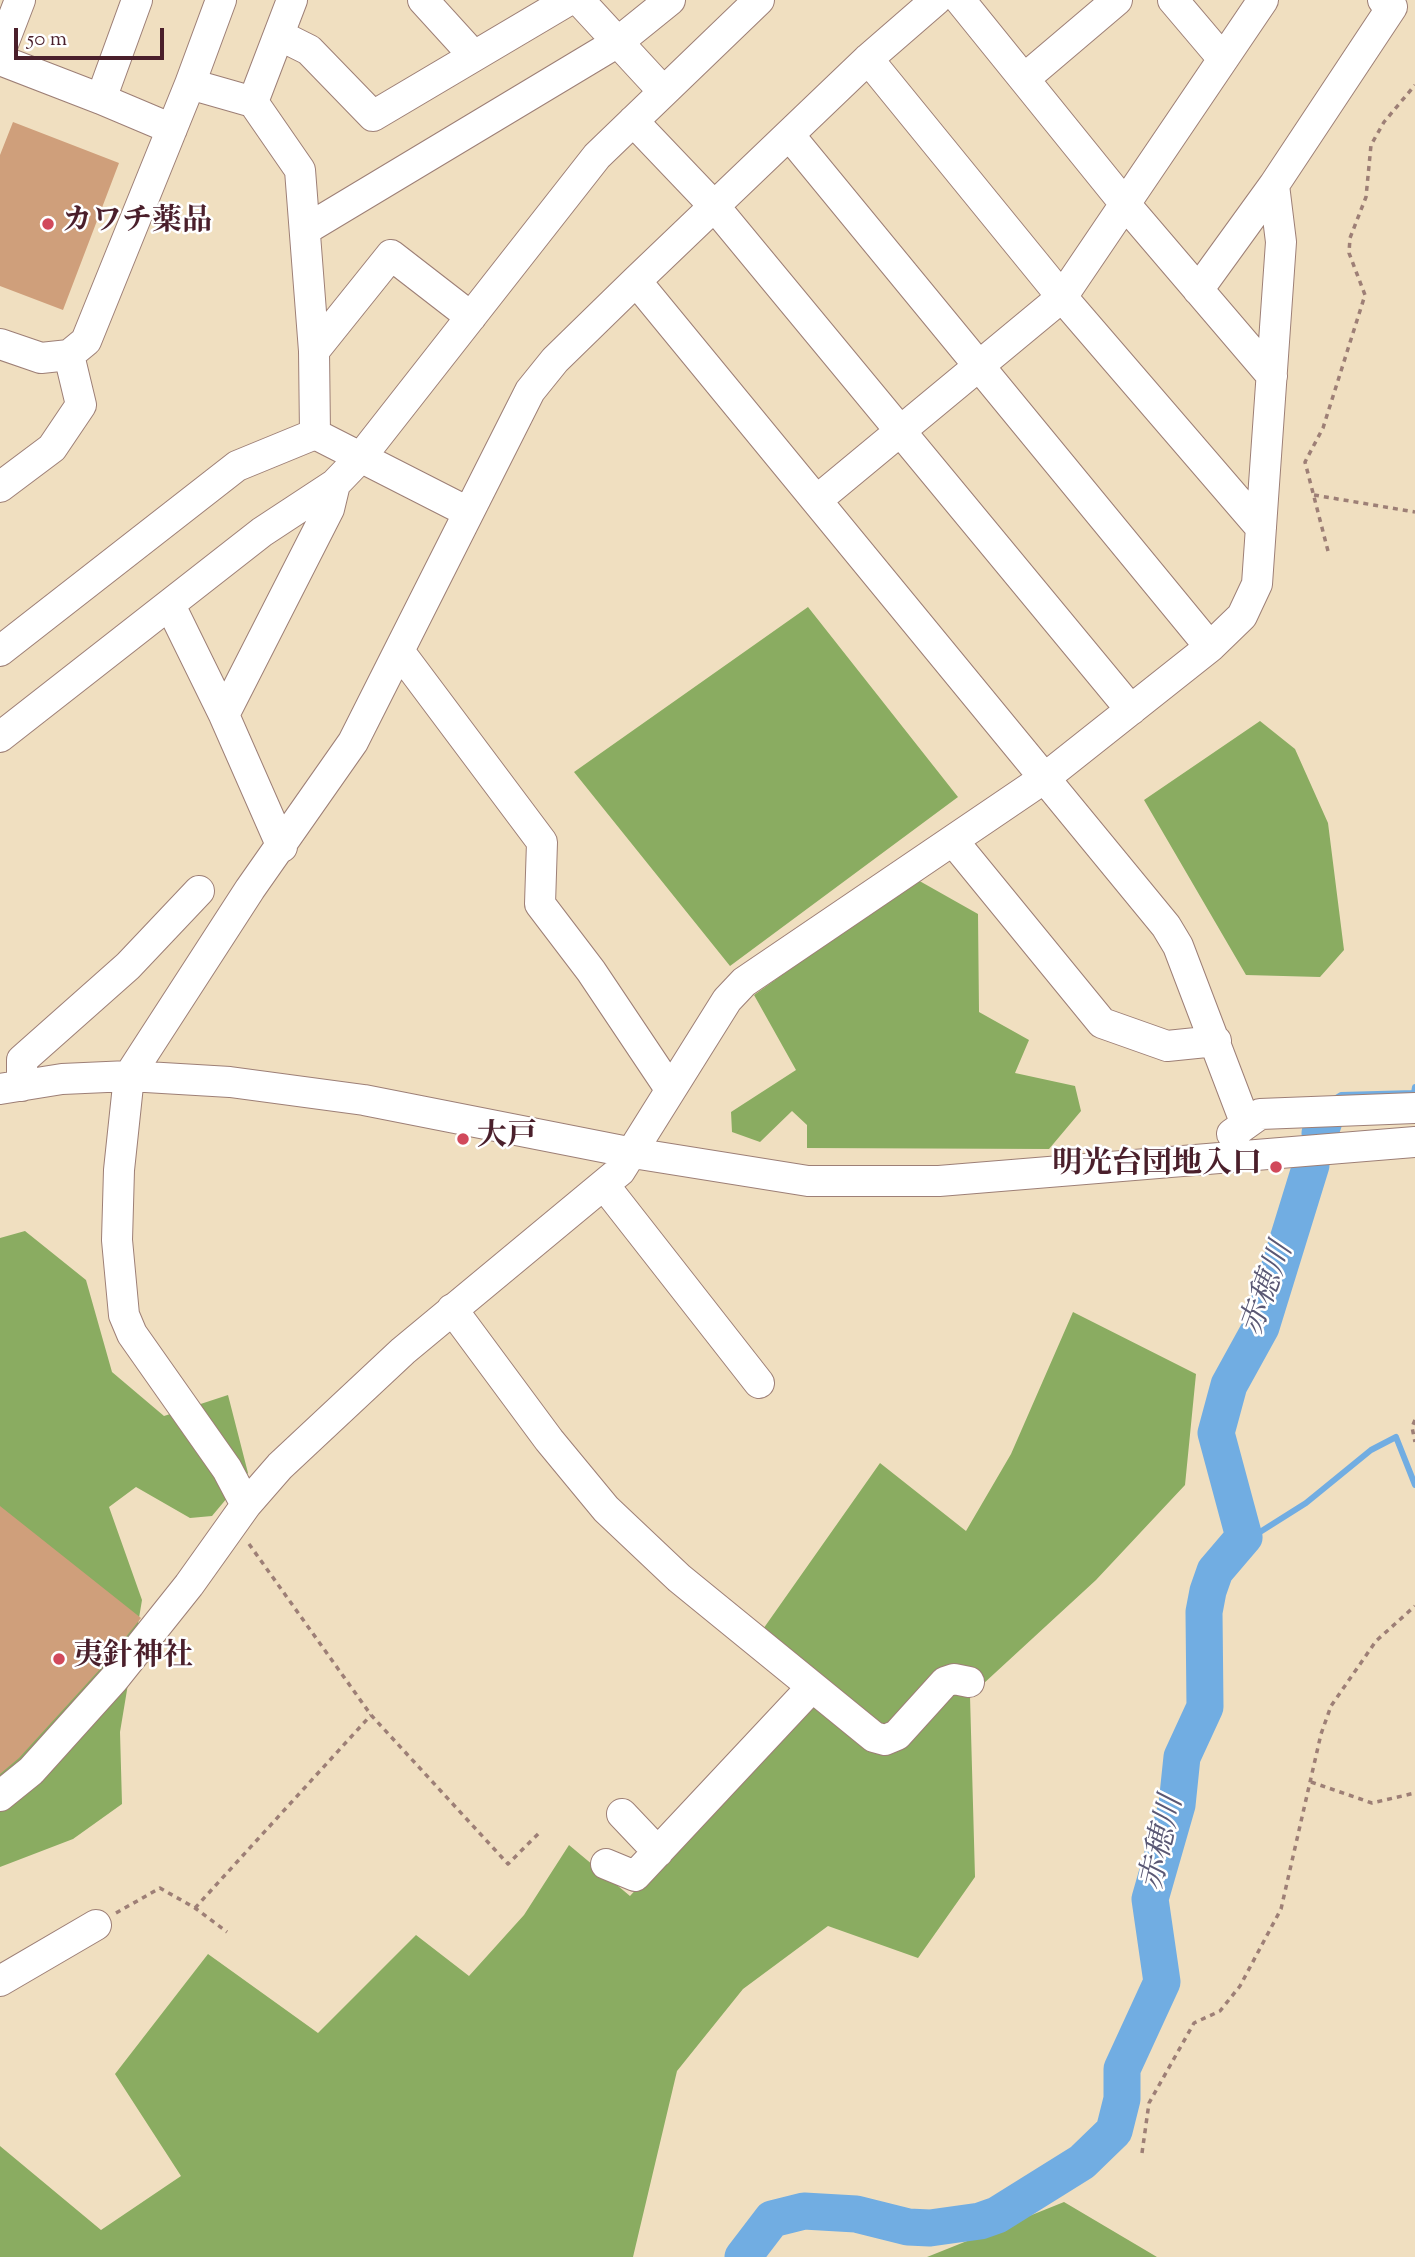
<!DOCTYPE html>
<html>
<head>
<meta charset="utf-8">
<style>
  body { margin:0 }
  #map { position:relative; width:1415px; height:2257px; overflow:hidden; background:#f0dfc0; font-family:"Sorts Mill Goudy",serif }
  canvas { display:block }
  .scale { position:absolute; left:14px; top:28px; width:150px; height:32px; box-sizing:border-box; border:4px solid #4a1f2b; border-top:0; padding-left:9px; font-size:21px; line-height:24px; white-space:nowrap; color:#4a1f2b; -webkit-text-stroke:5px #fff; paint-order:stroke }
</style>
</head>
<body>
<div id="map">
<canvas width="1415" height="2257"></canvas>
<div class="scale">50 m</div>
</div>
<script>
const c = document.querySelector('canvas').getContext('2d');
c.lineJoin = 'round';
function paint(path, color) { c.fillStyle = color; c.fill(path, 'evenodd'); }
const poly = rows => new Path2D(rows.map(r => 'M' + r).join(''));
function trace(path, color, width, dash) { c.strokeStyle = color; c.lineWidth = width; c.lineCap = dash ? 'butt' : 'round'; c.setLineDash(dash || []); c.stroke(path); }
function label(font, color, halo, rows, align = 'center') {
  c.font = font + ' "Sorts Mill Goudy","Noto Serif JP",serif'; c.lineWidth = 5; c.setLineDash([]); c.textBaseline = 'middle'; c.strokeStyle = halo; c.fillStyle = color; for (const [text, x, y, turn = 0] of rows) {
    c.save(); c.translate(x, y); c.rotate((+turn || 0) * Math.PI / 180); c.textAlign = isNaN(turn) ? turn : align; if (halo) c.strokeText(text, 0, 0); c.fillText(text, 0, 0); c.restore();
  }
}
paint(poly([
  [808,607,958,797,730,966,574,772],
  [1260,721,1295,749,1328,823,1344,950,1320,977,1246,975,1144,800],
  [916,879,978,914,979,1012,1029,1040,1015,1073,1075,1086,1081,1111,1049,1149,807,1148,807,1125,792,1111,760,1142,732,1132,731,1112,796,1070,754,995],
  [25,1231,86,1280,112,1372,164,1416,228,1395,248,1473,212,1516,190,1518,136,1487,109,1507,142,1600,120,1732,122,1804,73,1839,0,1867,0,1238],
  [1073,1312,1196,1374,1185,1485,1096,1580,970,1696,975,1877,918,1958,828,1926,743,1989,677,2071,633,2257,0,2257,0,2146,101,2230,181,2176,115,2074,208,1954,318,2033,416,1935,469,1976,524,1915,569,1845,630,1896,823,1685,761,1632,880,1463,966,1531,1011,1454],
  [1064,2202,1157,2257,927,2257,967,2241]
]), '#8aac61');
trace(poly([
  [1333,1100,1341,1095,1414,1093,1415,1087],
  [1244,1537,1260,1532,1306,1503,1371,1450,1396,1437,1415,1485]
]), '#71ade2', 6);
trace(poly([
  [1320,1133,1325,1118],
  [743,2257,772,2219,804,2211,856,2214,908,2227,930,2228,980,2221,997,2215,1082,2162,1114,2131,1122,2099,1122,2069,1162,1982,1150,1899,1177,1805,1182,1757,1205,1707,1204,1612,1208,1591,1215,1571,1244,1537,1216,1433,1229,1385,1261,1327,1311,1165]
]), '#71ade2', 37);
paint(poly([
  [13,122,119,163,63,310,0,286,0,155],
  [0,1506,141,1618,101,1668,19,1758,0,1774]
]), '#cf9f7b');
const minor = poly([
  [137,0,101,99,172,129],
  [221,0,190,84,253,102,300,170,314,351,315,434,468,512],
  [423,0,474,56],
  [579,0,663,91],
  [960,0,1125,204,1272,376],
  [1173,0,1223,59],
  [279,35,309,50,373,116,569,0],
  [0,52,20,0],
  [868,59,1062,297,1261,528],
  [0,60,101,99],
  [1024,79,1117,0],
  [253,102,292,0],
  [633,121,715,207,1131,710],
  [790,136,1210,647],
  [305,230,618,42,670,0],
  [636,281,1166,926,1178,946,1245,1122],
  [1198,290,1274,185,1392,7,1383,0],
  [0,344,41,358,69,355,86,341,190,84],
  [314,351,391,255,471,317],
  [0,487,52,448,81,405,69,355],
  [817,500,1062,297,1263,0],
  [170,605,224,715,282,847],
  [0,651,237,466,315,434],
  [399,651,542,842,540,904,591,971,670,1089],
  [224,715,329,509,335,484],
  [0,737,262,532,335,484,361,457,597,156,759,0],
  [954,842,1102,1023,1167,1046,1216,1041],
  [22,1086,22,1060,128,966,199,891],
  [0,1089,62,1079,129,1076,230,1082,364,1100,633,1153,808,1181,939,1181,1415,1142],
  [1232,1134,1260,1114,1415,1108],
  [604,1185,759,1383],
  [452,1309,549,1440,606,1509,679,1578,874,1737,885,1740,897,1735,945,1682,954,1679,969,1682],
  [246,1505,227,1469,132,1334,124,1315,117,1240,119,1170,129,1076,250,889,353,742,530,391,555,360,636,281,868,59,936,0],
  [0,1796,31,1771,114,1679,189,1585,246,1505,280,1466,403,1351,620,1171,727,1000,744,982,1046,777,1210,647,1242,616,1257,584,1281,242,1274,185],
  [622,1814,658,1852],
  [606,1864,635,1876,812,1687],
  [0,1981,96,1925]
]);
trace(minor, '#9d7f76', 32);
trace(poly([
  [1314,495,1415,512],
  [1328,551,1305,462,1323,428,1365,295,1349,253,1350,238,1366,197,1371,145,1384,122,1415,85],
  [1415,1420,1412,1427,1415,1442],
  [249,1544,371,1715,508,1864,541,1831],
  [1311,1782,1372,1803,1415,1793],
  [195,1908,371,1715],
  [116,1913,160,1888,195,1908,227,1932],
  [1142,2153,1149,2103,1194,2023,1220,2011,1240,1986,1281,1909,1321,1734,1331,1706,1376,1641,1415,1606]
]), '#9d7f76', 3.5, [5, 5]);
trace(minor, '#fff', 30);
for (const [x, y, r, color] of [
  [48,224,7,"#d1495b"],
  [463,1139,7,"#d1495b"],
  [1276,1167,7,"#d1495b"],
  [59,1659,7,"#d1495b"]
]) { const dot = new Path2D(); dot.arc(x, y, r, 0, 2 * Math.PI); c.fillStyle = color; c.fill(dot); trace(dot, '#fff', 2.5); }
label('bold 30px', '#4a1f2b', '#fff', [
  ["カワチ薬品",62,224],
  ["大戸",477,1139],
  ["明光台団地入口",1262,1167,"right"],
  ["夷針神社",73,1659]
], 'left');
label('italic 32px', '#5a5874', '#fff', [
  ["赤穂川",1270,1290,-70],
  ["赤穂川",1165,1844,-77]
]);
</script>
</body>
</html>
